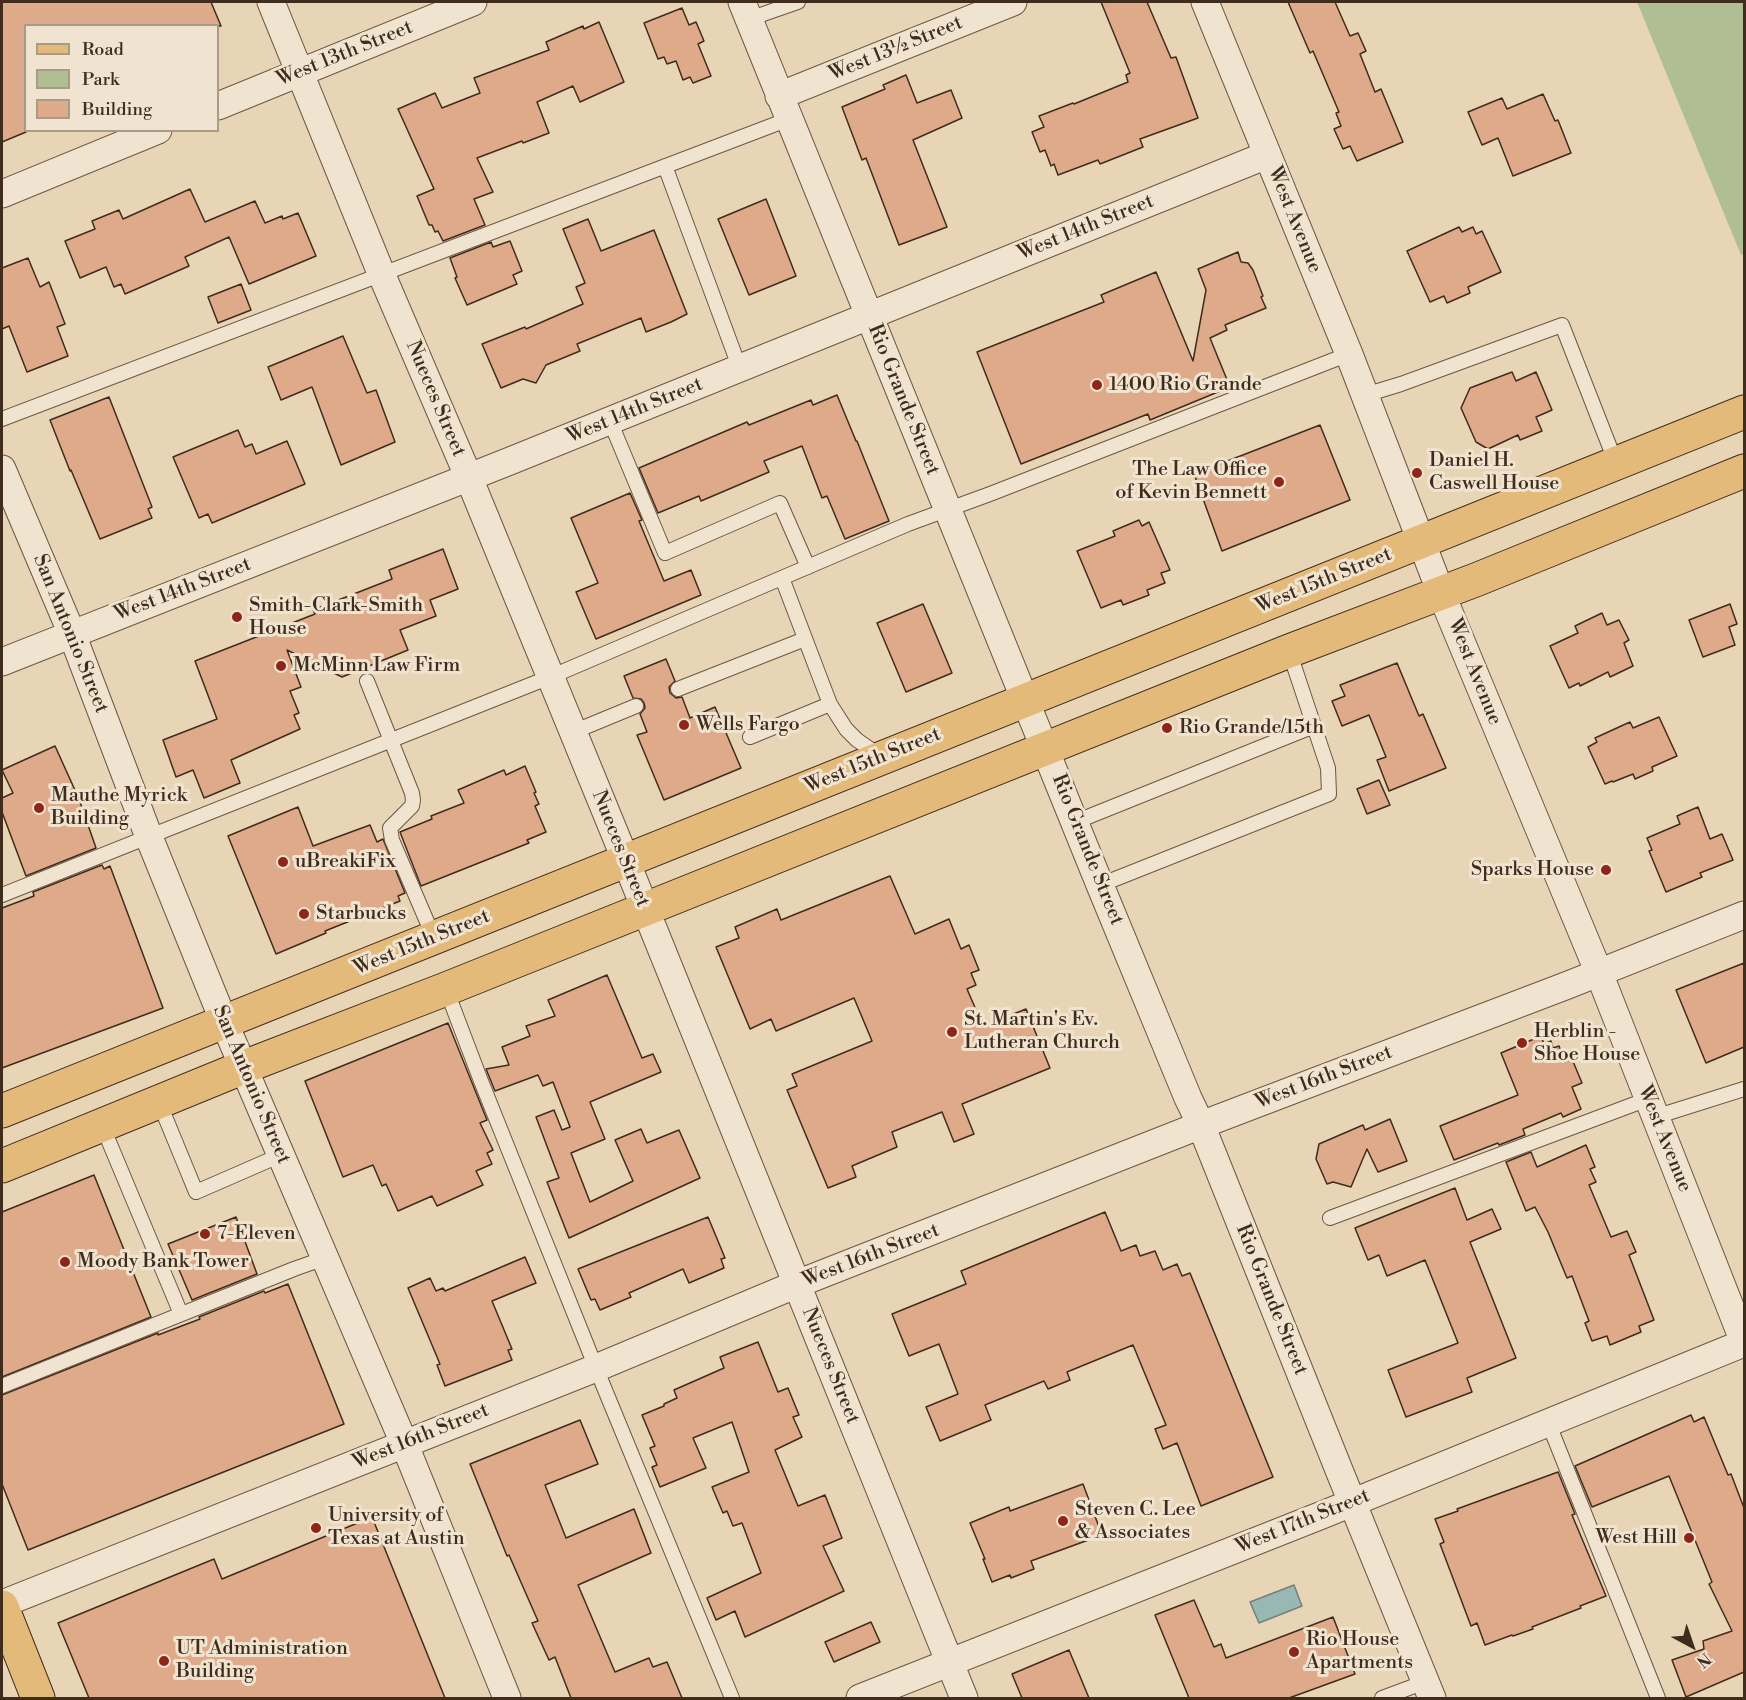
<!DOCTYPE html>
<html>
<head>
<meta charset="utf-8">
<style>
  body { margin:0 }
  #map { position:relative; width:1746px; height:1700px; overflow:hidden; background:#e8d5b6; font-family:"Libre Bodoni",serif }
  canvas { display:block }
  .frame { position:absolute; inset:0; border:3px solid #402c1d; pointer-events:none }
  .legend { position:absolute; left:24px; top:24px; width:195px; height:108px; box-sizing:border-box; background:#f0e4d0; border:2px solid #aa9a88; margin:0; padding:8px 10px; list-style:none; font-size:18px; color:#402c1d }
  .legend li { display:flex; align-items:center; gap:12px; height:30px }
  .legend b { width:30px; border:2px solid #aa9a88 }
  .north { position:absolute; left:1662px; top:1616px; width:60px; height:60px; -webkit-text-stroke:4px #f0e4d0; paint-order:stroke; rotate:140deg; font-size:16px; font-weight:700; line-height:24px; text-align:center; color:#402c1d }
  .north::after { content:''; display:block; margin:auto; width:21px; height:27px; background:#402c1d; clip-path:polygon(50% 0,100% 100%,50% 72%,0 100%) }
</style>
</head>
<body>
<div id="map">
<canvas width="1746" height="1700"></canvas>
<div class="frame"></div>
<ul class="legend">
<li><b style="height:8px;background:#e4ba7b"></b>Road</li>
<li><b style="height:16px;background:#b0be93"></b>Park</li>
<li><b style="height:16px;background:#dfaa8a"></b>Building</li>
</ul>
<div class="north">N</div>
</div>
<script>
const c = document.querySelector('canvas').getContext('2d');
c.lineJoin = 'round';
function paint(path, color) { c.fillStyle = color; c.fill(path, 'evenodd'); }
const poly = rows => new Path2D(rows.map(r => 'M' + r).join(''));
function trace(path, color, width, dash) { c.strokeStyle = color; c.lineWidth = width; c.lineCap = dash ? 'butt' : 'round'; c.setLineDash(dash || []); c.stroke(path); }
function label(font, color, halo, rows, align = 'center') {
  c.font = font + ' "Libre Bodoni",serif'; c.lineWidth = 6; c.setLineDash([]); c.textBaseline = 'middle'; c.strokeStyle = halo; c.fillStyle = color; for (const [text, x, y, turn = 0] of rows) {
    c.save(); c.translate(x, y); c.rotate((+turn || 0) * Math.PI / 180); c.textAlign = isNaN(turn) ? turn : align; if (halo) c.strokeText(text, 0, 0); c.fillText(text, 0, 0); c.restore();
  }
}
paint(poly([
  [1637,2,1744,2,1744,254,1741,255]
]), '#b0be93');
const water = poly([
  [1294,1585,1302,1606,1259,1623,1250,1602,1294,1585]
]);
paint(water, '#98b8b3');
trace(water, '#758077', 1.5);
const building = poly([
  [2,2,211,2,221,26,26,26,26,132,2,142,2,2],
  [1101,2,1147,2,1171,58,1176,57,1198,118,1140,139,1143,147,1100,164,1098,160,1058,175,1054,164,1051,166,1045,150,1040,152,1032,132,1044,127,1039,116,1073,103,1074,104,1128,82,1126,75,1130,73,1101,2],
  [1288,2,1335,2,1350,36,1358,33,1366,51,1360,54,1375,92,1381,89,1403,142,1357,161,1350,146,1343,149,1334,129,1341,126,1336,113,1339,112,1313,51,1310,53,1288,2],
  [682,8,689,25,696,22,704,41,698,44,711,76,693,83,690,77,683,80,676,61,667,64,664,57,658,59,644,23,682,8],
  [599,22,624,82,580,102,573,86,537,102,549,133,523,143,522,141,477,158,493,192,474,199,485,225,443,241,438,231,435,232,432,225,429,225,417,196,434,189,398,109,435,93,442,108,480,93,474,78,549,50,546,42,583,26,584,29,599,22],
  [906,75,917,103,951,90,962,118,913,140,947,227,899,245,866,158,862,160,842,107,885,89,883,85,906,75],
  [1543,94,1555,121,1558,120,1571,153,1513,176,1498,138,1482,145,1468,112,1502,98,1507,109,1543,94],
  [190,189,205,222,255,201,265,223,282,216,283,219,298,213,316,256,249,284,229,237,185,257,189,266,125,294,121,284,114,287,106,267,80,278,65,241,95,229,92,221,119,210,123,219,190,189],
  [766,199,796,276,749,295,718,219,766,199],
  [588,219,601,251,654,230,687,314,671,322,646,332,641,318,577,344,580,351,546,365,536,383,523,379,501,388,482,344,525,327,526,329,583,304,576,287,585,283,563,229,588,219],
  [1459,227,1462,232,1473,227,1476,234,1482,231,1501,272,1468,287,1470,293,1447,303,1444,296,1430,302,1407,251,1459,227],
  [510,241,522,271,513,275,517,284,467,305,455,278,457,277,450,258,491,242,493,247,510,241],
  [1238,252,1241,262,1248,263,1253,270,1263,296,1261,297,1266,308,1225,325,1227,330,1210,338,1230,387,1150,420,1148,414,1021,464,977,352,1104,302,1101,295,1156,272,1193,361,1206,290,1198,269,1238,252],
  [28,258,40,287,49,282,65,324,57,327,68,356,27,372,9,326,2,329,2,268,28,258],
  [241,284,251,310,218,323,208,297,241,284],
  [343,336,367,393,376,390,395,442,341,465,312,387,281,400,268,367,343,336],
  [1512,372,1516,381,1536,372,1552,410,1536,417,1542,431,1520,440,1518,435,1488,449,1476,442,1461,408,1470,388,1512,372],
  [837,395,856,441,857,441,889,521,845,539,827,496,822,498,802,446,764,461,769,472,701,501,699,496,658,513,639,468,747,422,749,425,811,400,813,405,837,395],
  [109,397,152,507,148,509,152,518,100,539,71,470,70,471,50,420,109,397],
  [1320,425,1350,500,1222,551,1194,474,1320,425],
  [238,430,245,447,252,444,256,454,287,441,305,484,212,523,208,514,199,518,173,457,238,430],
  [630,493,642,520,639,521,664,581,691,570,701,595,596,639,576,592,598,583,571,518,630,493],
  [1139,520,1142,526,1149,522,1170,570,1161,573,1165,583,1147,590,1149,595,1123,605,1121,600,1101,608,1077,551,1115,536,1113,531,1139,520],
  [443,549,458,589,430,600,436,616,400,630,408,650,342,677,287,650,301,687,290,691,299,713,294,715,300,729,231,760,240,783,204,798,193,770,176,777,163,740,217,719,195,661,315,614,313,610,392,579,389,570,443,549],
  [923,604,952,673,906,692,877,623,923,604],
  [1730,604,1737,624,1729,627,1735,645,1703,657,1689,620,1730,604],
  [1602,613,1607,625,1619,620,1629,640,1624,643,1633,666,1610,677,1608,672,1580,686,1579,683,1569,688,1550,646,1578,633,1575,626,1602,613],
  [666,659,675,681,669,687,670,693,676,698,682,697,690,718,715,707,741,768,664,800,637,735,647,732,640,714,645,708,644,703,641,699,633,698,624,676,666,659],
  [1397,663,1419,716,1423,714,1446,768,1389,791,1377,760,1386,757,1369,715,1342,726,1332,701,1345,696,1340,685,1397,663],
  [1659,717,1677,756,1652,767,1653,771,1635,779,1633,774,1613,782,1612,781,1605,784,1588,747,1597,742,1595,738,1630,722,1633,728,1659,717],
  [55,746,79,799,96,848,26,876,2,812,2,798,13,793,2,770,55,746],
  [525,766,536,792,534,793,539,804,535,806,546,832,527,840,529,843,421,886,400,832,432,819,431,816,464,803,458,790,504,770,506,775,525,766],
  [1379,780,1390,805,1367,814,1357,789,1379,780],
  [298,807,313,846,370,825,377,842,383,839,405,893,398,896,400,901,325,931,326,933,276,954,228,836,298,807],
  [1698,807,1710,839,1722,834,1733,860,1700,873,1702,877,1666,892,1649,851,1652,850,1647,838,1680,824,1677,816,1698,807],
  [102,865,104,869,110,866,163,1008,2,1068,2,908,34,896,33,892,102,865],
  [890,876,915,934,949,919,961,949,969,945,979,970,971,973,976,985,967,989,983,1026,1026,1009,1050,1068,962,1104,974,1134,954,1142,942,1112,892,1132,897,1147,852,1166,856,1177,828,1188,787,1090,797,1086,792,1074,872,1041,854,998,776,1031,771,1019,750,1029,716,947,739,938,735,927,777,909,781,920,890,876],
  [1744,963,1744,1047,1706,1063,1676,990,1744,963],
  [607,975,642,1058,653,1054,661,1072,590,1102,605,1139,571,1153,590,1202,633,1181,615,1140,641,1129,647,1143,679,1130,700,1178,569,1238,547,1182,559,1178,536,1117,554,1110,562,1130,570,1127,553,1082,543,1086,538,1075,495,1091,486,1069,509,1065,502,1047,530,1036,526,1026,555,1016,548,1000,607,975],
  [448,1023,487,1120,480,1123,493,1150,487,1153,492,1164,476,1171,483,1185,437,1206,432,1196,398,1211,386,1184,382,1186,373,1165,343,1177,305,1081,448,1023],
  [1541,1036,1544,1044,1551,1041,1553,1048,1559,1046,1565,1062,1572,1059,1582,1083,1572,1087,1581,1109,1563,1117,1561,1113,1523,1129,1525,1135,1499,1145,1498,1143,1454,1160,1440,1126,1518,1095,1501,1053,1541,1036],
  [1390,1119,1407,1161,1378,1172,1367,1149,1351,1187,1333,1182,1327,1184,1316,1159,1319,1144,1363,1125,1365,1130,1390,1119],
  [1586,1145,1595,1167,1590,1169,1596,1182,1589,1185,1611,1237,1627,1231,1636,1252,1629,1255,1654,1320,1639,1326,1641,1332,1610,1345,1607,1336,1592,1341,1585,1323,1589,1321,1572,1276,1567,1278,1548,1232,1535,1207,1526,1211,1506,1162,1531,1152,1537,1167,1586,1145],
  [94,1175,151,1317,2,1377,2,1212,94,1175],
  [1455,1188,1467,1220,1492,1209,1501,1229,1470,1242,1516,1358,1467,1378,1472,1392,1406,1417,1388,1370,1458,1343,1425,1260,1387,1276,1379,1255,1368,1260,1355,1228,1455,1188],
  [1105,1212,1121,1251,1136,1245,1140,1256,1155,1251,1163,1270,1177,1264,1182,1276,1190,1273,1273,1477,1201,1506,1177,1443,1163,1449,1155,1429,1166,1425,1133,1345,1067,1372,1070,1380,1048,1389,1044,1381,985,1405,991,1420,940,1441,926,1407,958,1394,939,1344,909,1356,892,1314,966,1284,961,1271,1105,1212],
  [236,1217,257,1274,192,1300,168,1244,236,1217],
  [708,1217,725,1258,721,1259,724,1268,689,1283,683,1269,629,1293,631,1297,600,1310,595,1299,591,1300,578,1269,708,1217],
  [525,1257,536,1283,492,1301,512,1349,508,1350,512,1360,445,1386,437,1365,440,1364,408,1288,430,1278,436,1291,443,1288,445,1291,525,1257],
  [288,1284,344,1424,28,1550,2,1484,2,1395,158,1333,158,1335,200,1319,199,1317,264,1291,265,1293,288,1284],
  [758,1342,778,1392,788,1388,799,1415,793,1417,802,1437,775,1450,798,1506,825,1495,842,1538,823,1546,844,1591,745,1637,735,1611,716,1620,707,1598,761,1573,742,1523,733,1526,727,1511,723,1513,712,1487,749,1472,732,1422,693,1438,706,1468,660,1487,652,1467,657,1465,650,1448,655,1446,642,1415,664,1406,664,1404,677,1398,674,1390,724,1368,720,1357,758,1342],
  [1691,1415,1694,1422,1704,1417,1728,1475,1731,1474,1744,1508,1744,1672,1686,1697,1672,1660,1704,1649,1703,1641,1732,1631,1709,1584,1712,1582,1669,1476,1592,1507,1575,1466,1691,1415],
  [580,1420,598,1464,545,1485,566,1538,634,1509,651,1553,578,1585,615,1672,649,1658,653,1667,667,1662,682,1698,571,1698,555,1657,549,1660,532,1623,538,1621,509,1555,507,1556,470,1464,580,1420],
  [1558,1472,1575,1514,1572,1515,1606,1596,1580,1606,1581,1608,1532,1627,1533,1629,1513,1636,1512,1635,1485,1645,1477,1623,1471,1626,1440,1544,1444,1542,1435,1519,1458,1511,1457,1509,1558,1472],
  [1083,1484,1102,1535,1031,1561,1034,1569,1011,1578,1010,1575,992,1582,983,1559,985,1559,970,1523,1009,1507,1010,1511,1083,1484],
  [372,1517,445,1698,89,1698,58,1623,214,1559,222,1579,372,1517],
  [1194,1600,1214,1647,1221,1644,1226,1658,1333,1617,1355,1674,1289,1698,1189,1698,1155,1615,1194,1600],
  [871,1622,880,1642,834,1662,825,1642,871,1622],
  [1069,1650,1089,1698,1022,1698,1012,1674,1069,1650]
]);
paint(building, '#dfaa8a');
trace(building, '#402c1d', 1.5);
const lane = poly([
  [749,19,798,2],
  [665,166,740,369],
  [1365,395,1401,384,1562,325,1616,463],
  [2,419,789,119],
  [610,421,665,553,780,503,808,567],
  [782,578,830,704,846,729,857,740,880,756],
  [367,681,412,793,413,800,412,806,390,828,392,840,434,938],
  [678,689,805,639],
  [573,732,636,706],
  [750,737,830,704],
  [1075,822,1314,726],
  [1100,885,1329,794,1328,768,1289,651],
  [2,895,550,677,908,524,990,494,1349,354],
  [446,989,481,1081,596,1368,732,1698],
  [159,1102,196,1192,281,1155],
  [1655,1117,1744,1089],
  [102,1125,181,1314],
  [1330,1218,1648,1099],
  [2,1386,294,1269,325,1258],
  [1548,1422,1658,1698],
  [1382,1698,1425,1682]
]);
const street = poly([
  [271,2,381,273,469,478,615,834,964,1698],
  [742,2,1100,885,1188,1098,1201,1125,1341,1475,1432,1698],
  [1205,2,1349,354,1441,593,1599,973,1744,1342],
  [779,96,1013,2],
  [218,106,473,2],
  [2,194,158,130],
  [2,469,72,634,149,837,224,1022,404,1443,507,1698],
  [2,662,510,461,1267,155],
  [2,1604,596,1368,797,1284,1201,1125,1568,985,1744,915],
  [860,1698,1322,1515,1744,1343]
]);
const primary = poly([
  [2,1111,1744,412],
  [2,1166,244,1067,446,989,1289,651,1478,579,1744,471],
  [2,1607,38,1698]
]);
trace(lane, '#6a5643', 16);
trace(street, '#6a5643', 29);
trace(primary, '#402c1d', 35);
trace(lane, '#f0e4d0', 14);
trace(street, '#f0e4d0', 27);
trace(primary, '#e4ba7b', 33);
for (const [x, y, r, color] of [
  [1097,385,6,"#8f2418"],
  [1417,473,6,"#8f2418"],
  [1279,482,6,"#8f2418"],
  [237,617,6,"#8f2418"],
  [281,666,6,"#8f2418"],
  [684,725,6,"#8f2418"],
  [1167,728,6,"#8f2418"],
  [39,808,6,"#8f2418"],
  [283,862,6,"#8f2418"],
  [1606,870,6,"#8f2418"],
  [304,914,6,"#8f2418"],
  [952,1032,6,"#8f2418"],
  [1522,1043,6,"#8f2418"],
  [205,1234,6,"#8f2418"],
  [65,1262,6,"#8f2418"],
  [1063,1521,6,"#8f2418"],
  [316,1528,6,"#8f2418"],
  [1689,1538,6,"#8f2418"],
  [1294,1652,6,"#8f2418"],
  [164,1661,6,"#8f2418"]
]) { const dot = new Path2D(); dot.arc(x, y, r, 0, 2 * Math.PI); c.fillStyle = color; c.fill(dot); trace(dot, '#f0e4d0', 2); }
label('20px', '#402c1d', '#f0e4d0', [
  ["West 13½ Street",896,49,-22],
  ["West 13th Street",345,54,-22],
  ["West Avenue",1294,220,68],
  ["West 14th Street",1086,228,-22],
  ["Nueces Street",435,399,67],
  ["Rio Grande Street",903,400,68],
  ["West 14th Street",635,411,-22],
  ["West 15th Street",1324,581,-22],
  ["West 14th Street",183,590,-21],
  ["San Antonio Street",70,634,68],
  ["West Avenue",1474,672,68],
  ["West 15th Street",873,761,-22],
  ["Nueces Street",620,849,68],
  ["Rio Grande Street",1087,850,68],
  ["West 15th Street",422,943,-22],
  ["West 16th Street",1324,1078,-21],
  ["San Antonio Street",251,1085,67],
  ["West Avenue",1664,1139,68],
  ["West 16th Street",871,1256,-21],
  ["Rio Grande Street",1271,1300,68],
  ["Nueces Street",830,1366,68],
  ["West 16th Street",421,1437,-22],
  ["West 17th Street",1303,1522,-22]
]);
label('20px', '#402c1d', '#f0e4d0', [
  ["1400 Rio Grande",1109,385],
  ["Daniel H.",1429,461],
  ["Caswell House",1429,484],
  ["The Law Office",1267,470,"right"],
  ["of Kevin Bennett",1267,493,"right"],
  ["Smith-Clark-Smith",249,606],
  ["House",249,629],
  ["McMinn Law Firm",293,666],
  ["Wells Fargo",696,725],
  ["Rio Grande/15th",1179,728],
  ["Mauthe Myrick",51,796],
  ["Building",51,819],
  ["uBreakiFix",295,862],
  ["Sparks House",1594,870,"right"],
  ["Starbucks",316,914],
  ["St. Martin's Ev.",964,1020],
  ["Lutheran Church",964,1043],
  ["Herblin -",1534,1032],
  ["Shoe House",1534,1055],
  ["7-Eleven",217,1234],
  ["Moody Bank Tower",77,1262],
  ["Steven C. Lee",1075,1510],
  ["& Associates",1075,1533],
  ["University of",328,1516],
  ["Texas at Austin",328,1539],
  ["West Hill",1677,1538,"right"],
  ["Rio House",1306,1640],
  ["Apartments",1306,1663],
  ["UT Administration",176,1649],
  ["Building",176,1672]
], 'left');
</script>
</body>
</html>
